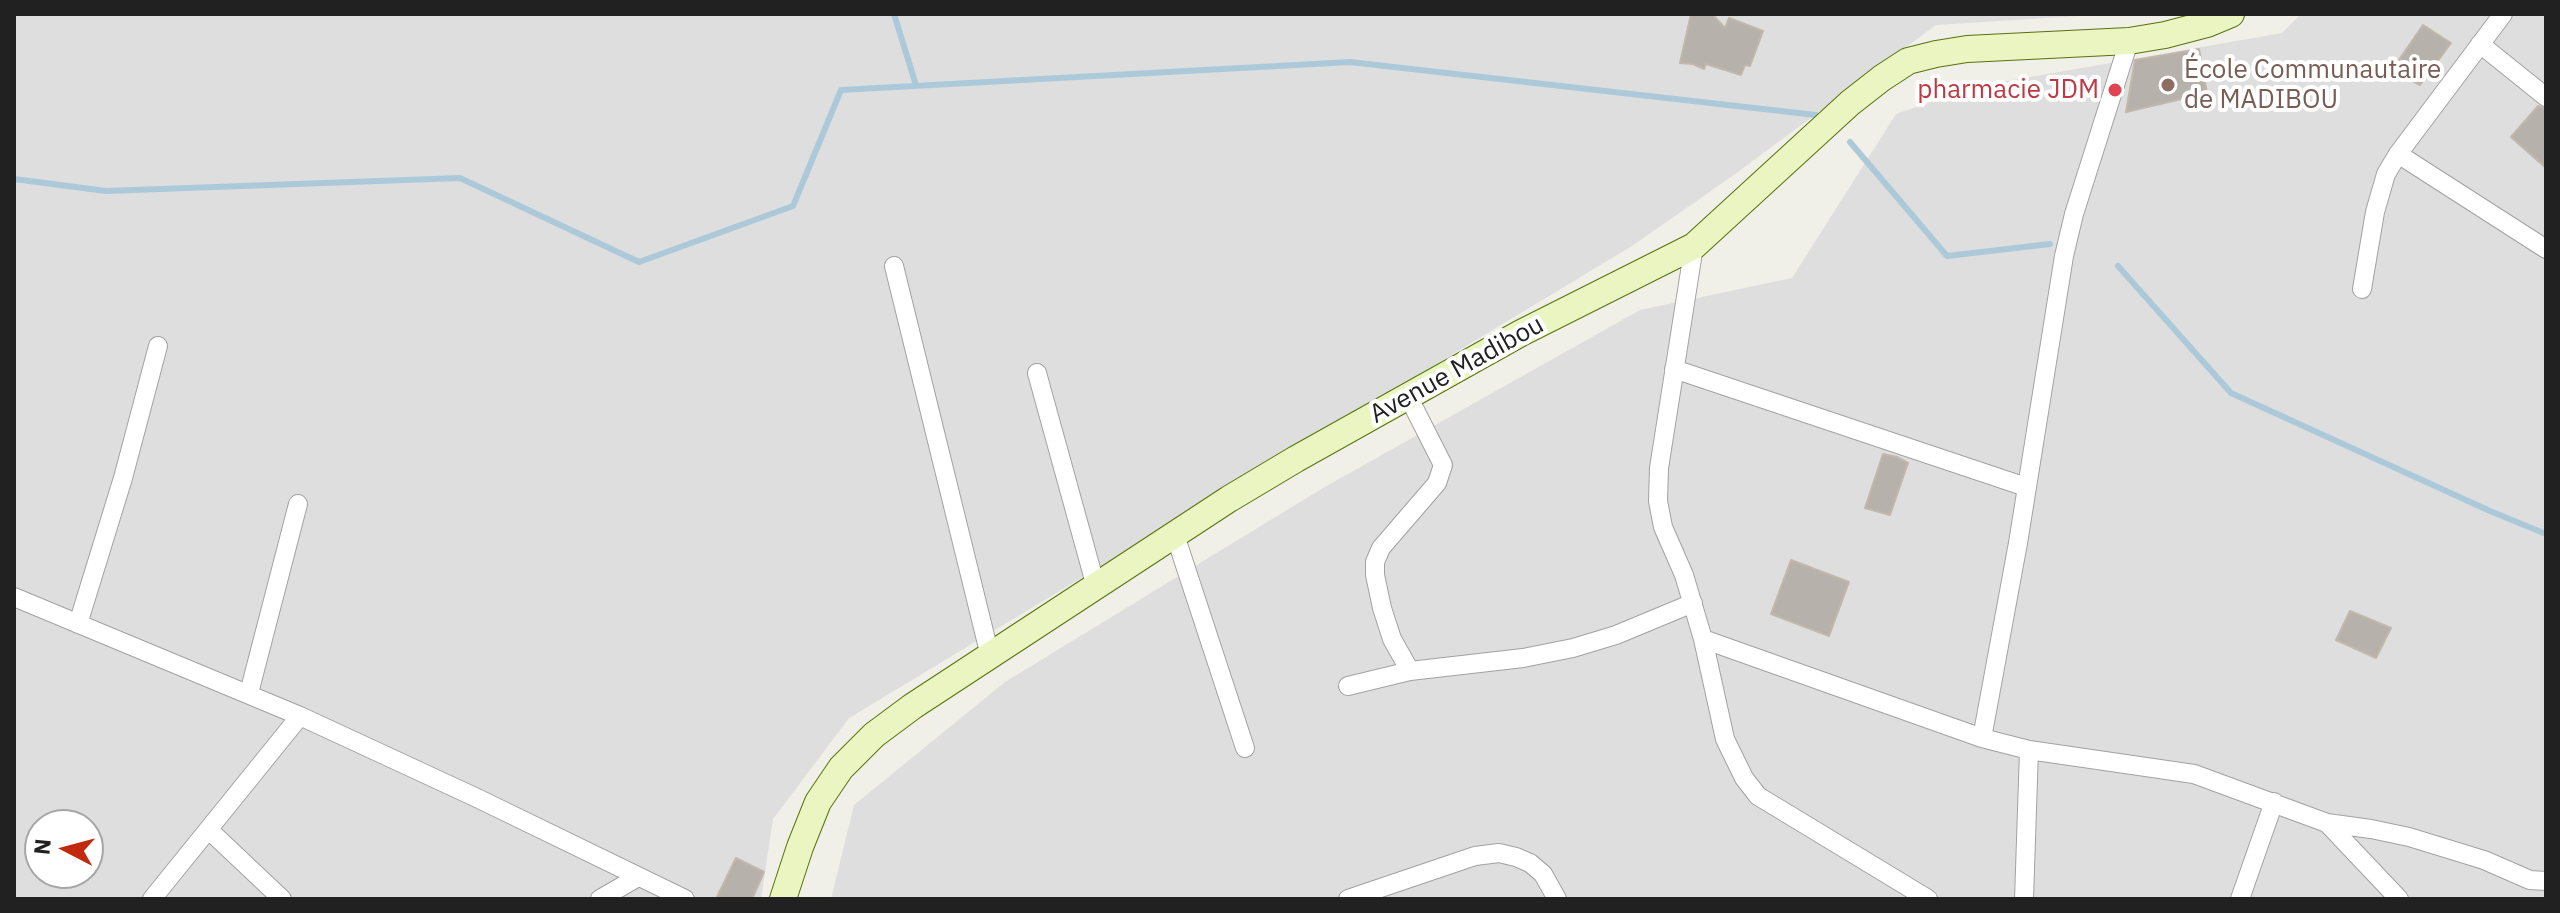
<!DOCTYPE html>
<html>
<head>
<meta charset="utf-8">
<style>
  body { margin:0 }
  #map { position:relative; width:2560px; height:913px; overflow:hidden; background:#f0efe8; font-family:"IBM Plex Sans",sans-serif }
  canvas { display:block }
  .frame { position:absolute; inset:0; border:16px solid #212121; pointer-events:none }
  .north { position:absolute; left:24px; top:809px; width:80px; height:80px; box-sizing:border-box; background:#fff; border:2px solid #a6a6a6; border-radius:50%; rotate:276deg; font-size:22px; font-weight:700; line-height:32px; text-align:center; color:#212121 }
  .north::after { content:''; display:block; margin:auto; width:28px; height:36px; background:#c22a0f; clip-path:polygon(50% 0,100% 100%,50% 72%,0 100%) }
</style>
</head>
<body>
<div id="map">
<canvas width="2560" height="913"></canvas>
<div class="frame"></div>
<div class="north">N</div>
</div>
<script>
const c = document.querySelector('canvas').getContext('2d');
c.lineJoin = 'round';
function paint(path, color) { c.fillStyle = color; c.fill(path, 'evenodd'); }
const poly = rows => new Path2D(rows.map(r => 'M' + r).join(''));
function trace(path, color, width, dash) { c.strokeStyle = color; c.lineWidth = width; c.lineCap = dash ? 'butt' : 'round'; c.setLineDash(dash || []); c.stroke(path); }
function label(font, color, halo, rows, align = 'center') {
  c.font = font + ' "IBM Plex Sans",sans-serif'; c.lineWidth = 8; c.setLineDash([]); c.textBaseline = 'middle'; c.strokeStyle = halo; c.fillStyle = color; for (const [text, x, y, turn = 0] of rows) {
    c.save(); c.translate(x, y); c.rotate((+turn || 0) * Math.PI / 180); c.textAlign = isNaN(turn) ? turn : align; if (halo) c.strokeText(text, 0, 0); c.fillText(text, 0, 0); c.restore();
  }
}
paint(poly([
  [14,14,2109,14,1936,25,1731,177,1632,246,849,718,773,819,761,899,14,899],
  [40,825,88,825,88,873,40,873],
  [2301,14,2546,14,2546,899,831,899,854,805,1005,682,1323,488,1640,310,1792,278,1896,114,1979,86,2282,33]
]), '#dedede');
trace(poly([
  [894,14,916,85],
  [1850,142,1947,256,2050,244],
  [14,179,106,191,460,178,639,262,793,206,841,90,1350,62,1816,115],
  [2118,266,2231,393,2490,511,2546,534]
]), '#acc9da', 6);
const building = poly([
  [1691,14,1712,14,1725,28,1729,18,1763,31,1750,66,1745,65,1741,75,1706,64,1704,69,1693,64,1680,63,1691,14],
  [2423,25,2451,43,2420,85,2392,70,2423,25],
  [2199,49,2207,93,2126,112,2135,60,2199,49],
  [2538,106,2546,109,2546,168,2511,137,2538,106],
  [1883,454,1897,457,1908,463,1890,515,1865,508,1883,454],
  [1791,560,1849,582,1829,636,1771,614,1791,560],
  [2350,611,2391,628,2376,658,2336,640,2350,611],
  [736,858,764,872,752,899,716,899,736,858]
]);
paint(building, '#b6b1aa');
trace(building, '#c1b8ab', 2);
const street = poly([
  [2480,44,2546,97],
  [2398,154,2546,249],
  [1694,246,1659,468,1658,501,1663,527,1684,575,1703,639,1725,739,1744,778,1758,796,1928,899],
  [894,266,990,656],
  [2362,289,2375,212,2386,174,2398,154,2503,14],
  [1674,369,2026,487],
  [1037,373,1096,587],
  [1408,396,1443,465,1437,483,1381,548,1375,562,1375,575,1382,608,1392,639,1410,671],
  [1175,535,1245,748],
  [14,597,300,716,477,798,685,899],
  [78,624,123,478,158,346],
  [1703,639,1982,738,2029,750,2194,774,2327,823,2371,829,2409,837,2484,860,2530,880,2546,881],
  [1348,686,1410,671,1523,658,1573,648,1616,635,1693,603],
  [249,693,298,504],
  [1982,738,2018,543,2064,256,2074,214,2129,41],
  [2327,823,2399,899],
  [209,830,282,899],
  [152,899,300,716],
  [600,899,638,877],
  [1348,899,1475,856,1499,853,1516,857,1530,863,1543,874,1557,899],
  [2024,899,2029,750],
  [2240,899,2274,802]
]);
const secondary = poly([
  [783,899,800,847,818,802,841,768,874,735,913,706,1229,499,1296,459,1521,333,1694,246,1850,103,1882,78,1908,61,1936,54,1967,49,2129,41,2165,35,2207,24,2231,14]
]);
trace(street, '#a2a2a2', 20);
trace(secondary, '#58720d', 28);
trace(street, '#fff', 18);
trace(secondary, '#ebf5c1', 26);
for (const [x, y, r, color] of [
  [2168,85,8,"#8d6e63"],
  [2115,90,8,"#e0444e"]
]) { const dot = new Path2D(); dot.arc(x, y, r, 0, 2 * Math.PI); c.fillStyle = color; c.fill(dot); trace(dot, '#fff', 3); }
label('26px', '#785e54', '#fff', [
  ["École Communautaire",2184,70],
  ["de MADIBOU",2184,100]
], 'left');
label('26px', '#be3a42', '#fff', [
  ["pharmacie JDM",2099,90]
], 'right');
label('26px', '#212121', '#fff', [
  ["Avenue Madibou",1457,370,-29]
]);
</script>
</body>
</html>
